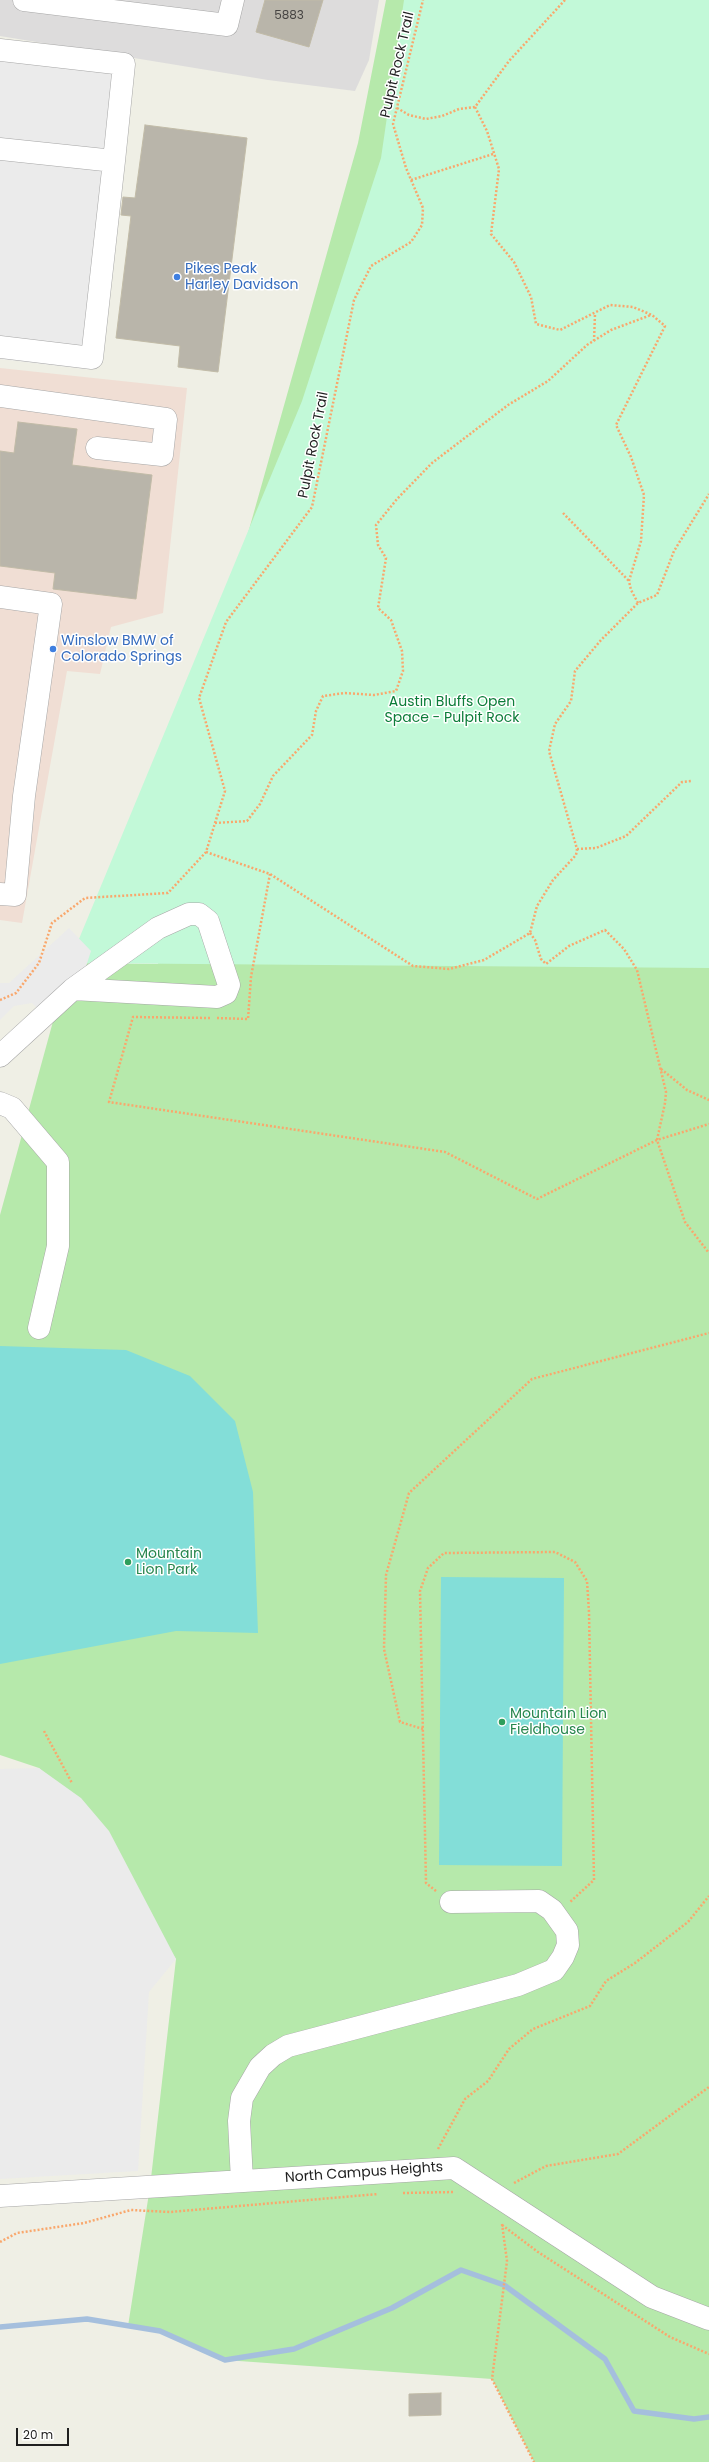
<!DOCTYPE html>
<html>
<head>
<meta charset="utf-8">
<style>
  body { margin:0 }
  #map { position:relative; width:709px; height:2462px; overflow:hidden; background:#efefe5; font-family:Poppins,sans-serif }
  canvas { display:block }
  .scale { position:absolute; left:16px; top:2428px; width:53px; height:18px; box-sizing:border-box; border:2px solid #1f1f1f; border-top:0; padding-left:5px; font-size:12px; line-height:14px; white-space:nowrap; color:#1f1f1f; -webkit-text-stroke:3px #fff; paint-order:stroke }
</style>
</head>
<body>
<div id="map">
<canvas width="709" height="2462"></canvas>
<div class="scale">20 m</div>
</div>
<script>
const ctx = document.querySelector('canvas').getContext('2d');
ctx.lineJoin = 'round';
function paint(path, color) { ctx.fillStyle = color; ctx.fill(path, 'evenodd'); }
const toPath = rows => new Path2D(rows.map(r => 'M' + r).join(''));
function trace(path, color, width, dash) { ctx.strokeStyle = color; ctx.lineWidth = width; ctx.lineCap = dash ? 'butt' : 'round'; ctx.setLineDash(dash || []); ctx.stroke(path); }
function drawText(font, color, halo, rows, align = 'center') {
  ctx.font = font + ' Poppins,sans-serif'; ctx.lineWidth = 3; ctx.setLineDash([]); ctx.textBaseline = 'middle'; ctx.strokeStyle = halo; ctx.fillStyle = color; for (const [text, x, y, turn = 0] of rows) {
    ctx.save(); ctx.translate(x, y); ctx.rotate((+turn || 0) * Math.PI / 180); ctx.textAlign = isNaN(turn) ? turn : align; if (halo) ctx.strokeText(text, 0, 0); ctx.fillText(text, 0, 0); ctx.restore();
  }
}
const residential = toPath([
  [0,0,379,0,369,60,355,91,268,80,0,36]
]);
const commercial = toPath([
  [0,368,187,388,163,613,111,627,100,674,67,671,22,923,0,920]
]);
const grass = toPath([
  [386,0,709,0,709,2462,534,2462,492,2379,225,2360,160,2331,128,2326,150,2187,176,1959,39,1768,0,1755,0,1215,69,963,158,964,177,785,358,143]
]);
const park = toPath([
  [404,0,709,0,709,968,69,963,302,401,381,158]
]);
const pitch = toPath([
  [0,1346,126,1350,190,1376,235,1421,253,1492,258,1633,176,1631,0,1664],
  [441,1577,564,1578,562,1866,439,1865]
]);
const parking = toPath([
  [0,49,115,66,85,369,0,359],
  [69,928,91,951,80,985,40,1011,32,1003,14,1006,0,1020,0,983,9,983],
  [39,1768,81,1798,109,1831,176,1959,149,1992,138,2171,0,2179,0,1769]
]);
const stream = toPath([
  [0,2327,87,2319,160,2331,225,2360,294,2349,392,2308,461,2270,504,2285,605,2359,634,2411,694,2419,709,2417]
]);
const building = toPath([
  [265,0,323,0,309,47,256,32,265,0],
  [145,125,247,138,218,372,178,367,180,346,116,338,131,216,121,215,123,197,135,198,145,125],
  [18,422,77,429,72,465,152,475,136,599,53,589,55,573,0,566,0,451,14,453,18,422],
  [441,2393,441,2415,409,2416,409,2394,441,2393]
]);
const path = toPath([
  [565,0,509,61,475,107,487,131,499,169,491,234,514,262,531,297,536,324,560,330,610,305,633,307,652,315,665,326,616,425,631,457,644,495,641,541,629,581,631,590,638,603],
  [397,108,409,115,426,119,442,116,459,109,475,107],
  [411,180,493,154],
  [594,341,595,314],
  [563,513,629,581],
  [215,823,247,821,260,804,273,776,312,735,316,711,323,696,345,693,374,695,396,691,403,671,402,651,391,620,378,608,386,558,378,545,376,525,397,499,432,463,508,405,548,381,587,345,611,330,651,315],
  [577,849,596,848,626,836,682,782,691,781],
  [206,852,270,874,413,966,449,969,484,960,530,933,537,906,553,880,576,855,577,849,549,751,555,724,571,701,575,671,601,640,638,603,657,595,674,551,709,494],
  [530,933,535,940,541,959,546,964,569,946,605,930,624,949,637,970,666,1092,665,1103,657,1140,685,1222,709,1253],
  [0,1000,16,993,39,963,52,923,85,898,168,893,206,852,225,791,199,698,226,622,312,507,354,300,371,266,411,242,422,225,423,208,406,168,393,124,423,0],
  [210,1018,133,1017,109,1102,445,1152,537,1199,657,1140,709,1124],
  [217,1018,248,1019,251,977,270,874],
  [661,1069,687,1090,709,1100],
  [423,1729,400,1722,384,1649,386,1575,409,1493,532,1379,709,1333],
  [44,1731,72,1783],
  [436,1891,426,1883,420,1591,428,1568,444,1553,555,1552,575,1562,587,1581,589,1612,594,1880,570,1902],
  [438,2149,465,2099,488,2081,509,2049,533,2029,590,2006,606,1981,635,1963,688,1922,709,1896],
  [514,2183,546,2166,618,2154,709,2087],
  [403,2193,454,2192],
  [502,2224,507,2261,492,2379,534,2462],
  [502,2225,538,2252,670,2337,709,2354],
  [0,2242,17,2233,84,2223,131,2210,170,2212,378,2194]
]);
const minor = toPath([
  [24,0,227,25,233,0],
  [0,50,124,64,114,161],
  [0,149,114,161,92,358,0,347],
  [0,396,166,419,162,455,97,448],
  [0,597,51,604,24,796,15,895,0,894],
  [0,1056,73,989,158,928,189,914,199,914,208,921,229,985,226,993,217,997,73,989],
  [0,1103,12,1108,58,1162,58,1246,39,1328],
  [242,2181,239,2121,242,2098,260,2067,273,2055,288,2046,518,1985,554,1970,563,1957,568,1945,567,1931,552,1910,539,1901,451,1902],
  [0,2196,454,2168,652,2297,709,2319]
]);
const markers = [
  [177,277,4,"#3f7fe0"],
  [53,649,4,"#3f7fe0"],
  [128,1562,4,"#2e9e5b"],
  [502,1722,4,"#2e9e5b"]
];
const numberNames = [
  ["5883",289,16]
];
const streetNames = [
  ["Pulpit Rock Trail",398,65,-77],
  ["Pulpit Rock Trail",314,445,-79],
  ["North Campus Heights",364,2173,-4]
];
const shopNames = [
  ["Pikes Peak",185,269],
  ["Harley Davidson",185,285],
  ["Winslow BMW of",61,641],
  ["Colorado Springs",61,657]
];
const parkNames = [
  ["Austin Bluffs Open",452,702],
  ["Space - Pulpit Rock",452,718]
];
const leisureNames = [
  ["Mountain",136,1554],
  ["Lion Park",136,1570],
  ["Mountain Lion",510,1714],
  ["Fieldhouse",510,1730]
];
paint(residential, '#dddcdc');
paint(commercial, '#f0ded4');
paint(grass, '#b6e9ab');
paint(park, '#c2f9d8');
paint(pitch, '#83ded8');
paint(parking, '#ebebeb');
trace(stream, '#a5bfdd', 5.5);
paint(building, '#b9b5aa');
trace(building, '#c1bba7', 1);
trace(minor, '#a6a6a6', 23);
trace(path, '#f9a76c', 2.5, [2, 2]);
trace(minor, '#fff', 22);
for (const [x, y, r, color] of markers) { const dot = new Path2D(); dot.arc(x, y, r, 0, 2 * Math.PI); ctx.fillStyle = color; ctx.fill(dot); trace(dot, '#fff', 1.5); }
drawText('12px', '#464442', null, numberNames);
drawText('14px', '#1f1f1f', '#fff', streetNames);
drawText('14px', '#366cbe', '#fff', shopNames, 'left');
drawText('14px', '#0c7d39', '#fff', parkNames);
drawText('14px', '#27864d', '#fff', leisureNames, 'left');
</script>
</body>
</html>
